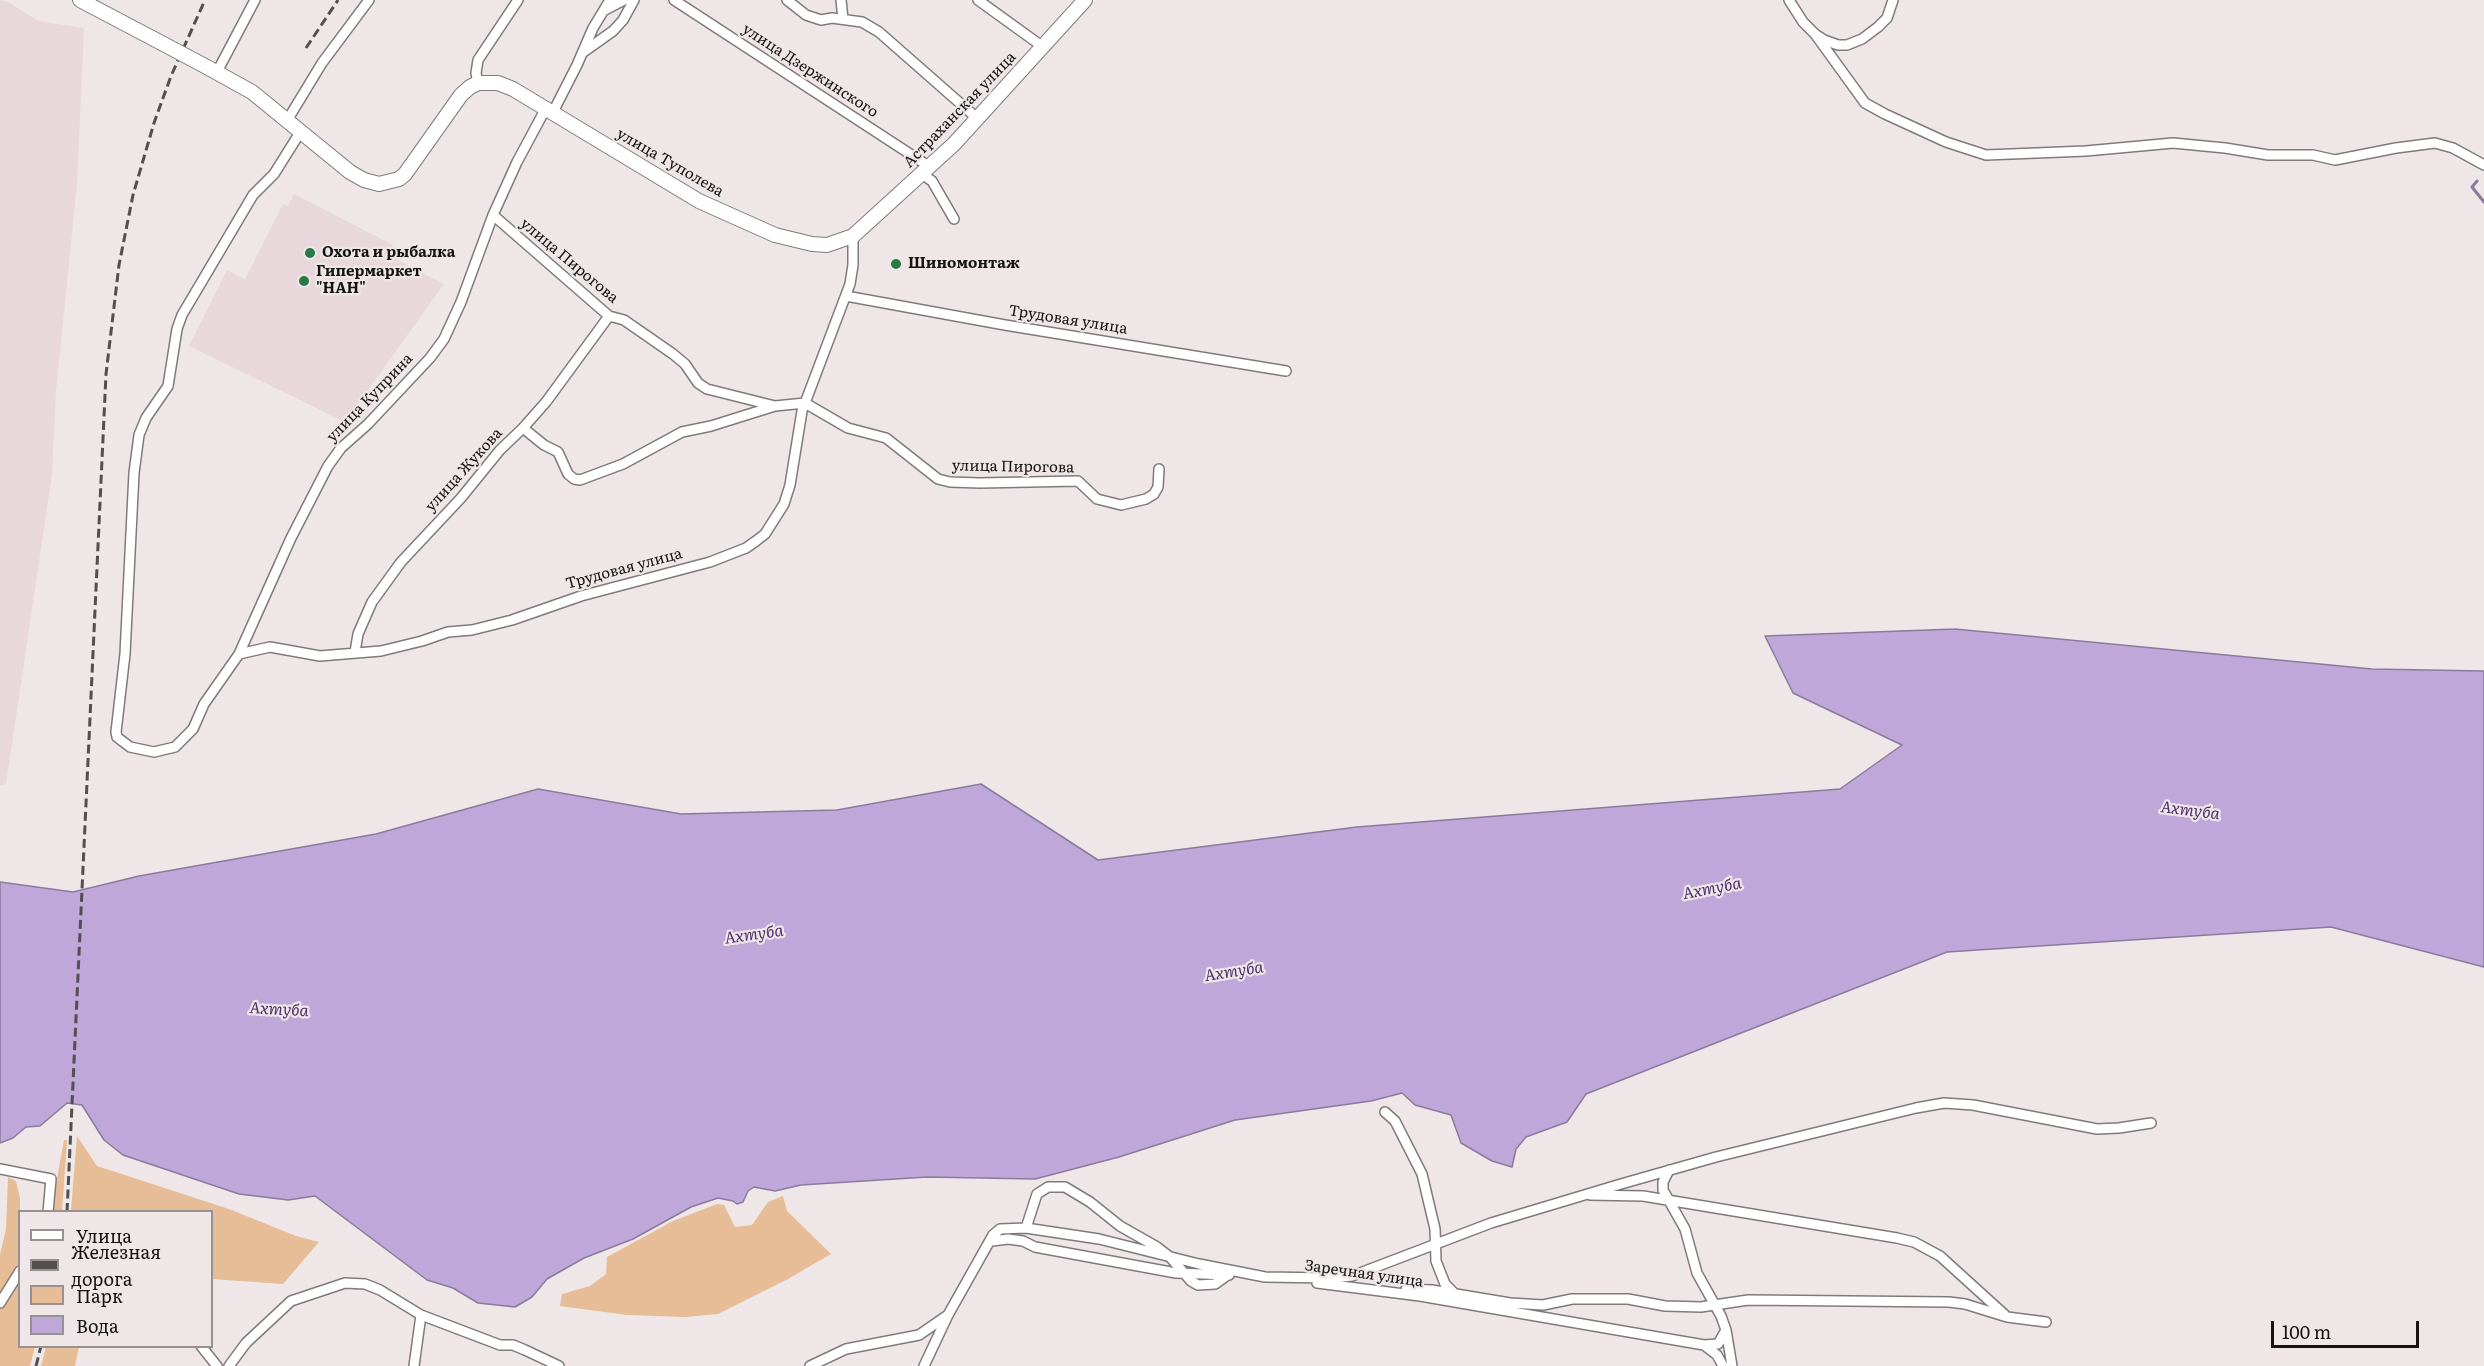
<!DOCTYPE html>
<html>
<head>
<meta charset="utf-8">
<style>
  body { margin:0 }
  #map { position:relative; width:2484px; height:1366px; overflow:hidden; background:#eee6e7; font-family:Literata,serif }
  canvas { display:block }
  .legend { position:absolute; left:18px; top:1210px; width:195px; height:138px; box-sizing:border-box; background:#eee6e7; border:2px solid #979192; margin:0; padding:8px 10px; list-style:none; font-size:18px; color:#141212 }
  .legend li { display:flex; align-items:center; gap:12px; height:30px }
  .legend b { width:30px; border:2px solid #979192 }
  .scale { position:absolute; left:2271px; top:1321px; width:148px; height:27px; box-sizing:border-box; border:3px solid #141212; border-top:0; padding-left:8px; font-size:18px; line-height:21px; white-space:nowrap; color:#141212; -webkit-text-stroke:4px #eee6e7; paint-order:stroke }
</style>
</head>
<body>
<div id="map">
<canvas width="2484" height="1366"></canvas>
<ul class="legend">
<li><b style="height:8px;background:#fff"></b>Улица</li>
<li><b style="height:8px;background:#524f4f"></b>Железная дорога</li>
<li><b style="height:16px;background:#e6bd96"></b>Парк</li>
<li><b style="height:16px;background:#bfa7d9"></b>Вода</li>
</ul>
<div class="scale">100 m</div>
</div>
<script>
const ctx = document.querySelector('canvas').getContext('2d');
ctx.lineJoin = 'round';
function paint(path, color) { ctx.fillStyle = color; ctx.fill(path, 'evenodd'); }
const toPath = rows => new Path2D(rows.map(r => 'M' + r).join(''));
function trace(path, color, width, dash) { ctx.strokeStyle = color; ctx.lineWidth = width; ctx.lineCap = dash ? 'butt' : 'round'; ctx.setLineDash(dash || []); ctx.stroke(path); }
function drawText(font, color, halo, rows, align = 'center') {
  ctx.font = font + ' Literata,serif'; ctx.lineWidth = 4.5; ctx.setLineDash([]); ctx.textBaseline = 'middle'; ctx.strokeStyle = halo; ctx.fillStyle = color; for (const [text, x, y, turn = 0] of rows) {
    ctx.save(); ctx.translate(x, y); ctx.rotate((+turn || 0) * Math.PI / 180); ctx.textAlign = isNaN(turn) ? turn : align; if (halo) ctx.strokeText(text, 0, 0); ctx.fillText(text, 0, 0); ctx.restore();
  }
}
const built = toPath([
  [0,0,10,3,38,21,84,28,77,184,56,392,52,475,6,784,0,785],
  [294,194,393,245,388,255,444,284,345,422,189,346,227,270,245,279,283,204,288,206]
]);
const green = toPath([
  [77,1136,97,1166,229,1209,296,1236,319,1242,283,1284,212,1279,212,1212,71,1211],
  [64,1140,67,1140,62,1211,51,1212],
  [8,1177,16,1181,20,1198,20,1346,35,1347,30,1366,0,1366,0,1255,6,1229],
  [783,1196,787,1211,831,1254,788,1279,718,1314,685,1317,627,1315,560,1306,562,1294,590,1286,606,1274,607,1257,673,1221,717,1204,724,1205,735,1227,752,1225,768,1202],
  [46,1347,79,1347,75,1366,41,1366]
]);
const water = toPath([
  [1955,629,2372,669,2484,671,2484,967,2331,927,1947,952,1586,1094,1567,1122,1526,1137,1516,1149,1512,1167,1492,1161,1461,1143,1451,1115,1415,1105,1402,1093,1371,1101,1235,1120,1119,1157,1035,1179,927,1177,801,1185,775,1191,754,1187,748,1191,743,1202,737,1204,733,1201,718,1198,691,1207,633,1239,584,1258,547,1279,532,1297,515,1307,478,1303,453,1288,427,1280,315,1196,288,1200,239,1194,123,1155,104,1140,82,1105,67,1103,40,1126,26,1127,13,1138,0,1143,0,882,73,892,139,876,376,834,538,789,681,814,837,810,981,784,1098,860,1357,827,1840,789,1902,745,1793,693,1765,636,1955,629]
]);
const stream = toPath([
  [2477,181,2472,187,2484,202]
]);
const minor = toPath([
  [674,0,930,167],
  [787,0,806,15,821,20,832,18,862,22,879,32,978,119],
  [841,0,843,19],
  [978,0,1043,47],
  [1789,0,1803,22,1815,34,1824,40,1838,45,1847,45,1862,39,1878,27,1887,18,1893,0],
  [605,10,624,0],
  [1815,34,1865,103,1885,114,1946,142,1986,155,2086,151,2173,143,2225,148,2268,155,2313,155,2335,160,2396,148,2435,143,2453,148,2484,165],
  [582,53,613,31,623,20,634,0],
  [217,72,255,0],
  [478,83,476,73,478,60,518,0],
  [553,112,577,65,593,28,610,0],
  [288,119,322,63,369,0],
  [301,131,274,174,253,195,182,315,177,329,168,386,146,418,139,435,134,473,125,654,116,732,117,737,130,747,154,752,175,747,193,729,204,704,239,654,291,538,328,466,341,448,368,424,430,358,444,339,461,302,493,215,517,162,546,108],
  [922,174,932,181,954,219],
  [493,215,609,316,624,320,673,354,685,364,698,383,707,389,775,406,805,403,848,428,886,438,938,479,950,482,980,483,1078,481,1097,499,1121,505,1146,499,1154,494,1158,487,1159,469],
  [846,296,1005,325,1286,371],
  [523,428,544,445,558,452,568,474,574,479,580,480,623,464,682,432,711,426,775,406],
  [355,652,358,634,372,602,401,562,461,498,500,450,523,428,546,402,609,316],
  [239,654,270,647,320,656,381,651,422,641,448,632,472,630,512,620,581,596,710,562,746,548,756,541,765,534,784,504,790,485,802,411,850,284,853,265,853,236],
  [1385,1112,1395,1121,1422,1174,1435,1229,1436,1261,1445,1284,1454,1293],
  [0,1169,51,1179,48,1212],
  [1669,1170,1663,1182,1663,1190,1685,1229,1697,1273,1721,1316,1726,1330,1732,1366],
  [1590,1195,1643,1196,1897,1238,1914,1242,1940,1256,2005,1315],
  [1026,1228,1037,1194,1048,1187,1065,1187,1090,1202,1120,1226,1157,1247,1170,1257,1191,1281,1198,1285,1215,1284,1229,1274],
  [992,1241,1008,1239,1023,1241,1035,1247,1176,1273,1229,1275],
  [1317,1283,1420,1296,1704,1345,1717,1355,1723,1366],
  [1406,1289,1432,1290,1510,1303,1543,1305,1572,1299,1628,1299,1665,1306,1701,1307,1748,1300,1949,1302,1965,1304,2007,1317,2046,1322],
  [0,1303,20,1271],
  [421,1315,500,1345,513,1345,525,1350,559,1366],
  [1704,1345,1718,1344,1726,1330],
  [201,1346,217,1366],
  [229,1366,246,1343,291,1301,345,1283,365,1284,380,1290,421,1315,414,1366],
  [810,1366,846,1349,919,1335,948,1315],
  [924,1366,948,1315,993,1235,1000,1229,1026,1228,1099,1239,1199,1264,1265,1277,1331,1278,1352,1276,1491,1223,1621,1184,1716,1157,1916,1108,1944,1103,1973,1105,2097,1129,2119,1128,2151,1123]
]);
const secondary = toPath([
  [80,0,154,39],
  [205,66,252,92,350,172,364,180,379,184,399,179,405,174,461,95,470,87,478,83,498,83,513,89,699,201,775,235,812,244,827,245,853,236,954,144,1085,0]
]);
const rail = toPath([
  [306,48,338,0],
  [67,1212,106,374,119,265,133,195,154,123,171,76,205,0],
  [36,1366,41,1346]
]);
const secondaryBridge = toPath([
  [154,39,205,66]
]);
const markers = [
  [310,253,6,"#297848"],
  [896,264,6,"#297848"],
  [304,281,6,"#297848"]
];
const streetNames = [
  ["улица Дзержинского",810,71,33],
  ["Астраханская улица",960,110,-46],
  ["улица Туполева",670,163,30],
  ["улица Пирогова",569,261,40],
  ["Трудовая улица",1068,320,9],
  ["улица Куприна",370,398,-46],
  ["улица Пирогова",1013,467,1],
  ["улица Жукова",464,470,-48],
  ["Трудовая улица",624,569,-15],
  ["Заречная улица",1364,1274,8]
];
const poiNames = [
  ["Охота и рыбалка",322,253],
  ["Шиномонтаж",908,264],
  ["Гипермаркет",316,272],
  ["\"НАН\"",316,289]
];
const waterNames = [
  ["Ахтуба",2190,811,7],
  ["Ахтуба",1712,889,-11],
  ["Ахтуба",754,935,-8],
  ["Ахтуба",1234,972,-9],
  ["Ахтуба",279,1010,3]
];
paint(built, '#e9d8db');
paint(green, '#e6bd96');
paint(water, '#bfa7d9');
trace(water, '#8c7a9d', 1.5);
trace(stream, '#8c7a9d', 3);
trace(minor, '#817a7b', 12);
trace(secondary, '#817a7b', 16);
trace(minor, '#fff', 9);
trace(secondary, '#fff', 14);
trace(rail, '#524f4f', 3, [9, 4.5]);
trace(secondaryBridge, '#817a7b', 16, []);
trace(secondaryBridge, '#fff', 14);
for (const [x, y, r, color] of markers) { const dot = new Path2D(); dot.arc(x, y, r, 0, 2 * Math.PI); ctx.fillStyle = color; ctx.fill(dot); trace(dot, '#eee6e7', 2); }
drawText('15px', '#141212', '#eee6e7', streetNames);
drawText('bold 15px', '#141212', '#eee6e7', poiNames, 'left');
drawText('italic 16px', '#50316e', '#eee6e7', waterNames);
</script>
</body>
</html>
